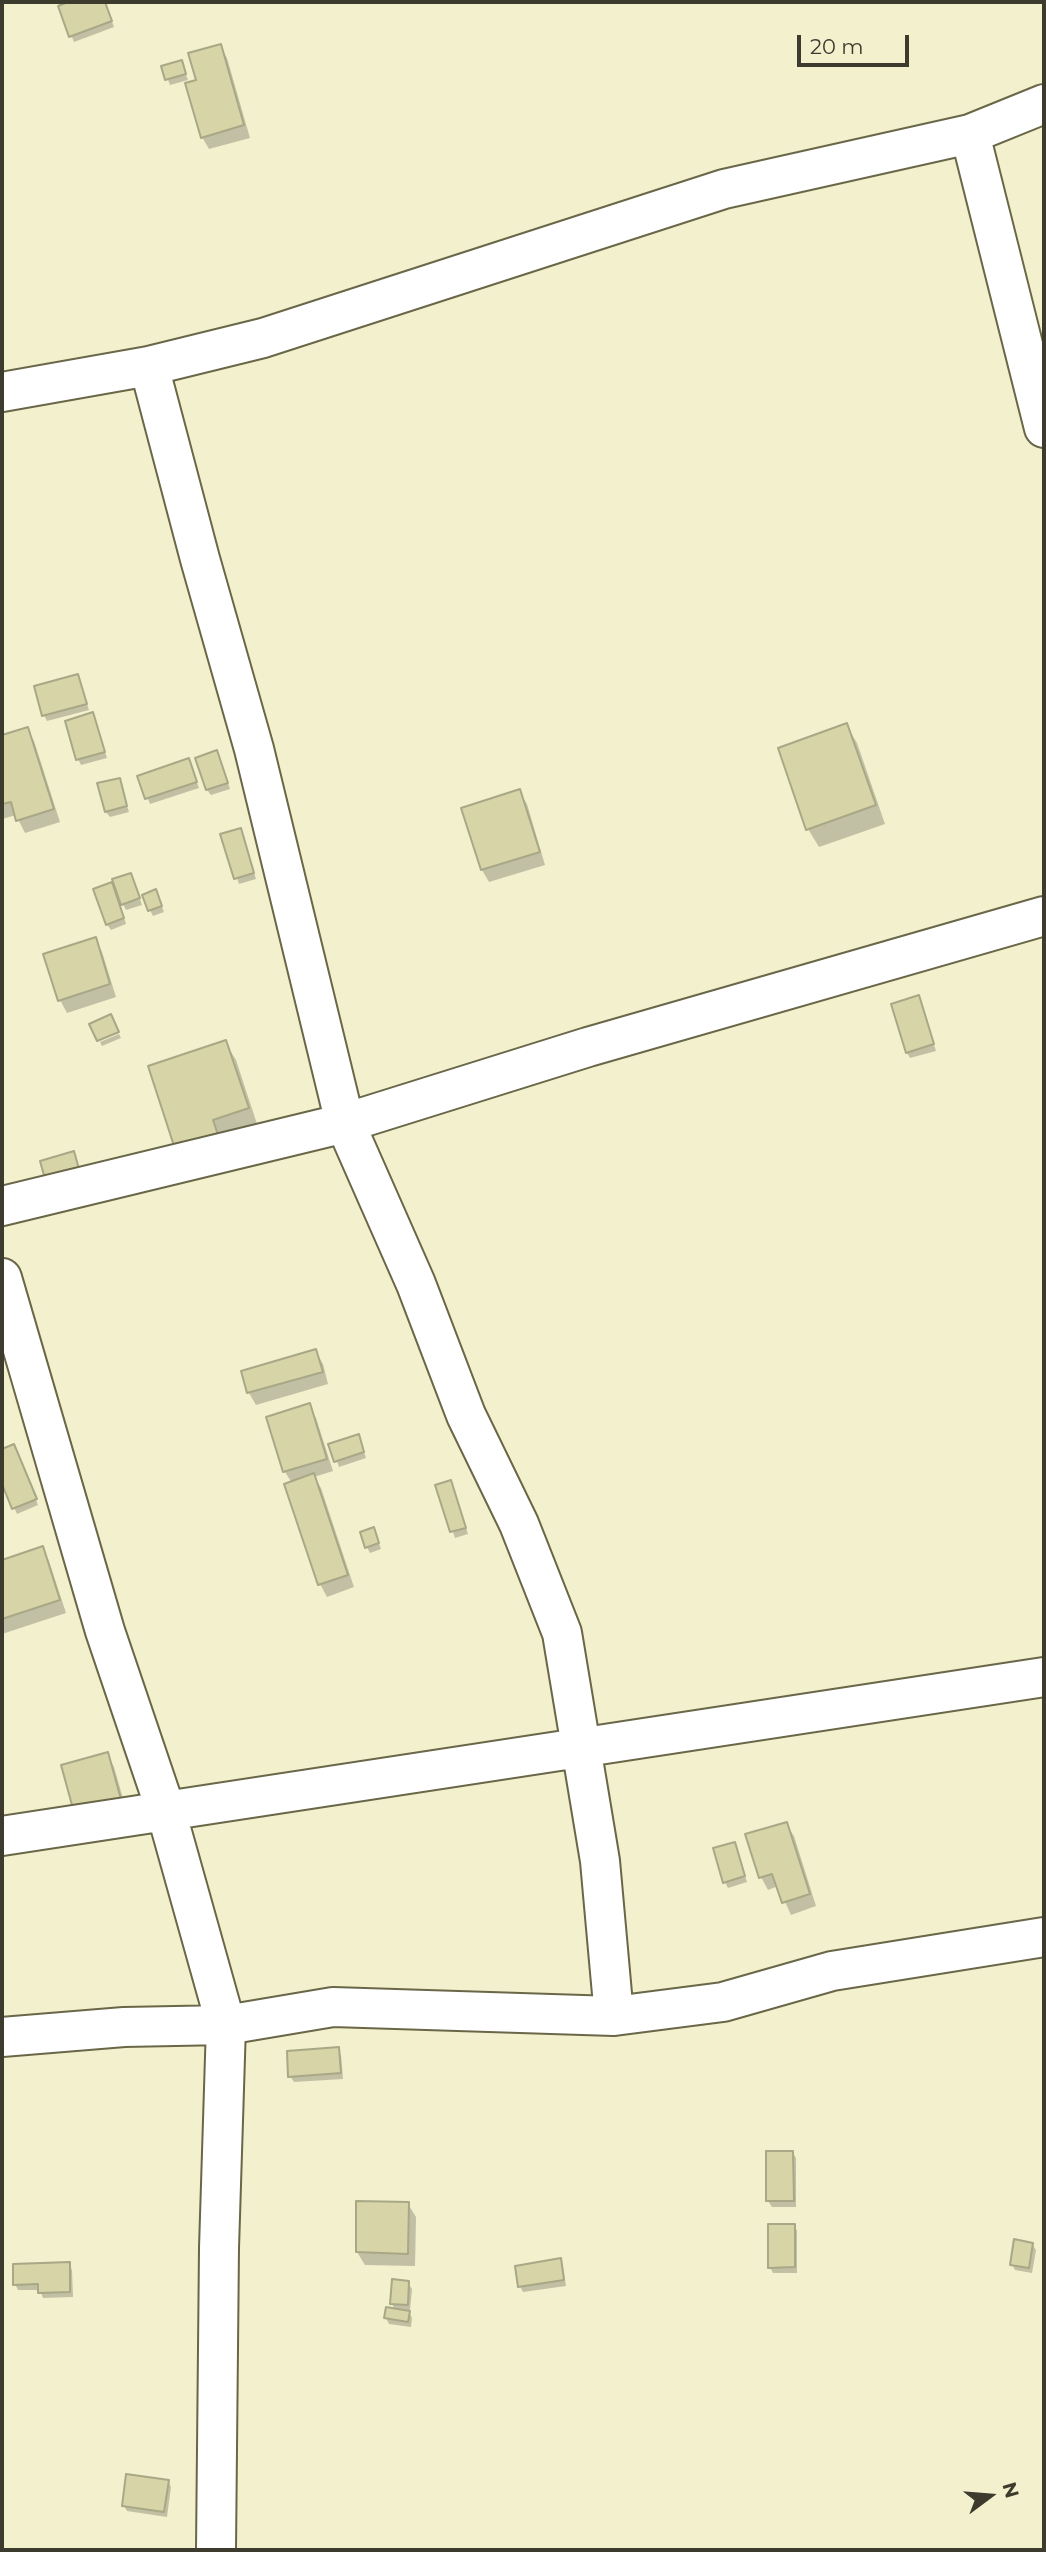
<!DOCTYPE html>
<html>
<head>
<meta charset="utf-8">
<style>
  body { margin:0 }
  #map { position:relative; width:1046px; height:2552px; overflow:hidden; background:#f2f0cd; font-family:Montserrat,sans-serif }
  canvas { display:block }
  .frame { position:absolute; inset:0; border:4px solid #3c3b2d; pointer-events:none }
  .north { position:absolute; left:955px; top:2461px; width:70px; height:70px; -webkit-text-stroke:5px #f2f0cd; paint-order:stroke; rotate:74deg; font-size:19px; font-weight:700; line-height:28px; text-align:center; color:#3c3b2d }
  .north::after { content:''; display:block; margin:auto; width:24px; height:32px; background:#3c3b2d; clip-path:polygon(50% 0,100% 100%,50% 72%,0 100%) }
  .scale { position:absolute; left:797px; top:35px; width:112px; height:32px; box-sizing:border-box; border:4px solid #3c3b2d; border-top:0; padding-left:9px; font-size:21px; line-height:24px; white-space:nowrap; color:#3c3b2d; -webkit-text-stroke:5px #f2f0cd; paint-order:stroke }
</style>
</head>
<body>
<div id="map">
<canvas width="1046" height="2552"></canvas>
<div class="frame"></div>
<div class="north">N</div>
<div class="scale">20 m</div>
</div>
<script>
const ctx = document.querySelector('canvas').getContext('2d');
ctx.lineJoin = 'round';
function paint(path, color) { ctx.fillStyle = color; ctx.fill(path, 'evenodd'); }
const toPath = rows => new Path2D(rows.map(r => 'M' + r).join(''));
function trace(path, color, width, dash) { ctx.strokeStyle = color; ctx.lineWidth = width; ctx.lineCap = dash ? 'butt' : 'round'; ctx.setLineDash(dash || []); ctx.stroke(path); }
const shadow = toPath([
  [73,2,105,2,114,27,74,42,60,7],
  [220,46,227,58,250,138,209,149,202,137,198,82],
  [181,62,188,80,170,85,163,67],
  [78,676,89,710,47,721,44,715],
  [93,715,107,758,81,765,78,759],
  [846,725,857,743,885,824,819,847,808,829],
  [27,729,34,741,60,822,25,833,16,815,2,819,2,737],
  [220,758,230,789,211,795,207,790],
  [191,766,199,788,150,804,140,777],
  [119,780,129,812,110,817,106,812],
  [519,792,527,804,545,865,489,882,482,870],
  [222,835,243,836,256,879,239,884],
  [134,881,142,905,126,910,119,897],
  [111,884,118,897,126,924,111,930,107,924],
  [156,891,164,912,153,916,150,910],
  [95,939,102,952,116,997,67,1013,60,1000],
  [919,997,936,1051,910,1058,907,1053],
  [119,1034,121,1038,102,1046,100,1042],
  [225,1042,236,1060,258,1127,189,1170],
  [315,1351,323,1364,328,1384,256,1405,249,1393,243,1372],
  [309,1405,316,1418,333,1471,314,1477,321,1488,354,1587,327,1597,320,1584,286,1485,292,1483,285,1472,268,1418],
  [361,1442,366,1458,339,1467,331,1445],
  [14,1446,38,1505,17,1514,2,1479,2,1451],
  [438,1486,453,1488,468,1534,455,1538],
  [376,1535,381,1549,370,1553,367,1547],
  [42,1548,49,1561,66,1613,2,1634,2,1562],
  [107,1754,114,1767,128,1816,63,1766],
  [786,1824,794,1836,816,1906,791,1915,778,1886,768,1890,761,1877],
  [737,1850,747,1882,728,1888,725,1882],
  [338,2049,341,2055,343,2079,294,2082,290,2076],
  [792,2152,796,2158,796,2207,772,2207,768,2201],
  [408,2204,416,2217,415,2266,365,2265,357,2252],
  [794,2225,797,2231,797,2273,773,2273,770,2267],
  [1032,2244,1036,2250,1032,2273,1015,2270,1012,2264],
  [560,2260,563,2266,566,2286,523,2292,520,2286],
  [69,2264,72,2270,73,2297,43,2298,40,2290,18,2290,15,2284],
  [408,2283,412,2289,410,2310,408,2310,412,2318,411,2327,389,2324,386,2318,395,2310,392,2303],
  [168,2481,171,2487,167,2517,127,2511,124,2506]
]);
const building = toPath([
  [68,2,105,2,112,21,69,37,58,6,68,2],
  [221,44,244,125,201,138,185,83,196,80,188,53,221,44],
  [182,60,186,74,165,80,161,66,182,60],
  [78,674,87,704,42,716,34,686,78,674],
  [93,712,105,752,76,760,65,721,93,712],
  [847,723,876,805,806,830,778,748,847,723],
  [28,727,54,809,16,821,11,802,2,804,2,735,28,727],
  [217,750,228,783,206,790,195,758,217,750],
  [189,758,197,782,145,799,137,776,189,758],
  [120,778,127,806,105,812,97,783,120,778],
  [520,789,540,852,481,870,461,808,520,789],
  [241,828,254,873,234,879,220,834,241,828],
  [131,873,140,898,121,905,112,879,131,873],
  [112,882,124,918,106,925,93,889,112,882],
  [156,889,162,906,148,911,142,895,156,889],
  [96,937,110,984,58,1001,43,954,96,937],
  [919,995,934,1044,906,1053,891,1004,919,995],
  [111,1014,119,1032,97,1041,89,1024,111,1014],
  [226,1040,249,1108,213,1120,219,1138,176,1152,148,1066,226,1040],
  [74,1151,79,1169,45,1179,40,1161,74,1151],
  [316,1349,323,1372,247,1393,241,1371,316,1349],
  [310,1403,327,1459,283,1472,266,1417,310,1403],
  [359,1434,364,1452,334,1462,328,1444,359,1434],
  [14,1444,37,1499,12,1509,2,1484,2,1449,14,1444],
  [314,1473,348,1575,318,1585,284,1484,314,1473],
  [451,1480,466,1528,450,1532,435,1485,451,1480],
  [374,1527,379,1543,365,1548,360,1532,374,1527],
  [43,1546,60,1600,2,1619,2,1560,43,1546],
  [108,1752,122,1803,75,1816,61,1765,108,1752],
  [787,1822,810,1894,782,1903,772,1874,759,1878,745,1834,787,1822],
  [735,1842,745,1876,723,1883,713,1848,735,1842],
  [339,2047,341,2073,288,2077,287,2051,339,2047],
  [766,2151,793,2151,794,2201,766,2201,766,2151],
  [356,2201,409,2202,408,2254,356,2252,356,2201],
  [768,2224,795,2224,795,2267,768,2268,768,2224],
  [1014,2239,1033,2243,1029,2268,1010,2265,1014,2239],
  [561,2258,564,2280,518,2287,515,2266,561,2258],
  [70,2262,70,2292,38,2293,38,2284,13,2285,13,2264,70,2262],
  [392,2279,409,2281,408,2305,390,2304,392,2279],
  [386,2307,410,2311,408,2322,384,2318,386,2307],
  [126,2474,169,2480,164,2512,122,2506,126,2474]
]);
const minor = toPath([
  [970,134,1044,428],
  [2,392,149,366],
  [2,1206,345,1123,588,1047,1044,916],
  [2,1278,105,1631,166,1811,226,2025,219,2248,216,2550],
  [2,1836,1044,1677],
  [614,2016,723,2002,832,1971,1044,1937],
  [2,2037,124,2027,226,2025,333,2007,614,2016,600,1861,562,1633,519,1524,466,1415,416,1284,345,1123,254,749,200,559,149,366,263,338,724,189,970,134,1044,104]
]);
paint(shadow, '#0003');
paint(building, '#d7d5a7');
trace(building, '#a8a786', 2);
trace(minor, '#696748', 42);
trace(minor, '#fff', 38);
</script>
</body>
</html>
